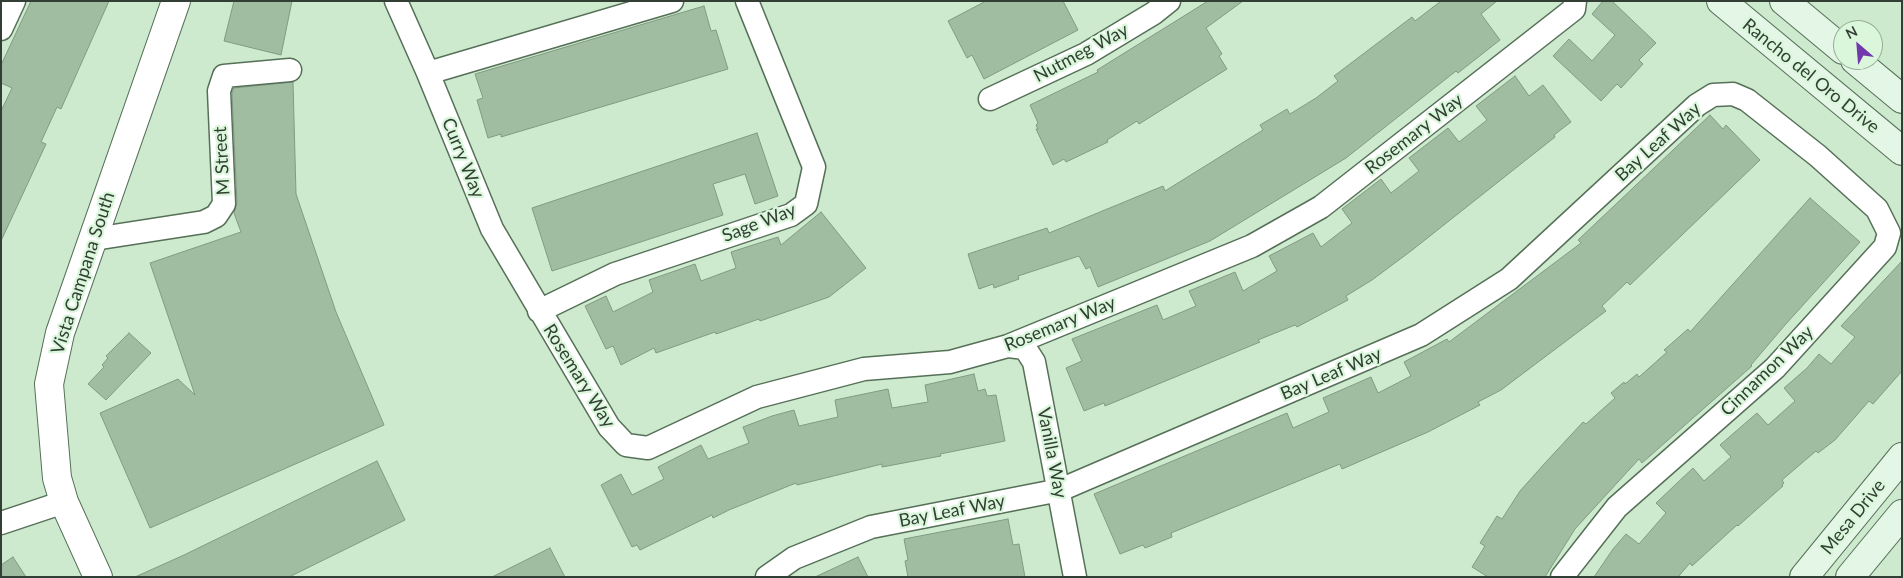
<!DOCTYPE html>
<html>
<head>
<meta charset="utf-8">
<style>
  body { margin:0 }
  #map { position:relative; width:1903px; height:578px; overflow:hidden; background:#cdeace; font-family:Lato,sans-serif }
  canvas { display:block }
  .frame { position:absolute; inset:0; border:2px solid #333f34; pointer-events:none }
  .north { position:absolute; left:1833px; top:20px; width:50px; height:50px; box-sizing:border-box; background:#daf7db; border:1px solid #97ad98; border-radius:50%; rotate:333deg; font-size:14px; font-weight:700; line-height:20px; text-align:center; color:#333f34 }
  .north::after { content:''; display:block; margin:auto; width:18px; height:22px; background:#7338ae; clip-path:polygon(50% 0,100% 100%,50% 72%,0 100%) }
</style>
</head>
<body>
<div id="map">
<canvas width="1903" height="578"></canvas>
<div class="frame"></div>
<div class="north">N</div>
</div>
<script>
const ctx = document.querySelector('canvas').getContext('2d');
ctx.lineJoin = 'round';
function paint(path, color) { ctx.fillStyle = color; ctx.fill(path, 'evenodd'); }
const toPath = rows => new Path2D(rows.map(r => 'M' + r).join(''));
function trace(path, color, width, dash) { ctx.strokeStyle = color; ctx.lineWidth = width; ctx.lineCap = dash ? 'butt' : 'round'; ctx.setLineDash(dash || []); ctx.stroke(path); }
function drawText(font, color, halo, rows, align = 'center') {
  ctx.font = font + ' Lato,sans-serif'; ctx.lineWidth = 4.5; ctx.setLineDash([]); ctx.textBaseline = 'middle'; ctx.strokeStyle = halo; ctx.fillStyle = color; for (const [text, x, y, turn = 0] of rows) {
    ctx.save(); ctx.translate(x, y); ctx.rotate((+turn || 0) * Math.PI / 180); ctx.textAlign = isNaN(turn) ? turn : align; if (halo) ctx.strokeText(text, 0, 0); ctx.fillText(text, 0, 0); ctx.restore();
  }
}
const building = toPath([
  [31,1,109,1,61,109,57,107,41,142,46,144,1,241,1,111,12,88,1,83,1,65,31,1],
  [234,1,292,1,281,55,224,41,234,1],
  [986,1,1063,1,1078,30,984,79,972,55,967,58,948,21,986,1],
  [1208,1,1243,1,1206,28,1222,54,1219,56,1227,69,1139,124,1137,121,1107,140,1108,142,1066,162,1064,159,1053,165,1036,129,1038,129,1036,125,1038,123,1030,105,1098,72,1097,70,1208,1],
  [1441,1,1497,1,1481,14,1500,40,1458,73,1456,71,1346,158,1210,241,1098,287,1090,267,1086,269,1079,256,1018,276,1019,279,994,288,993,284,979,289,968,254,1047,228,1049,233,1163,186,1165,191,1263,130,1260,125,1287,109,1290,114,1316,98,1338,81,1334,76,1412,17,1415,21,1441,1],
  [1603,1,1612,1,1656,43,1639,60,1643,64,1621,88,1617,84,1601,101,1553,56,1569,39,1592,61,1615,35,1592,14,1603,1],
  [704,6,711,31,716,30,728,69,501,137,501,134,488,138,477,100,483,98,475,74,704,6],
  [1515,76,1529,96,1543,85,1571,122,1554,135,1555,137,1411,251,1372,280,1346,296,1348,300,1297,327,1295,325,1258,340,1260,342,1105,406,1104,403,1084,411,1066,368,1082,361,1072,339,1157,305,1163,320,1196,306,1189,291,1235,272,1243,291,1277,271,1269,256,1313,233,1321,247,1352,223,1342,209,1381,179,1391,193,1419,171,1409,158,1448,128,1459,142,1487,120,1476,106,1515,76],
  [293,82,296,194,336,312,384,425,150,528,100,413,178,379,195,395,150,263,241,232,234,213,237,203,232,93,234,88,293,82],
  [1710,115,1723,129,1726,125,1760,160,1630,285,1627,282,1602,306,1606,311,1501,390,1478,402,1480,405,1428,432,1342,469,1340,464,1171,533,1172,537,1145,548,1143,545,1120,554,1094,494,1287,413,1293,428,1329,412,1323,398,1371,377,1378,393,1411,376,1404,362,1447,339,1449,342,1581,243,1578,240,1710,115],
  [757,133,778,196,755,204,745,174,713,184,723,215,552,271,532,208,757,133],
  [1810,198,1860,242,1785,325,1751,365,1752,366,1642,463,1639,459,1575,529,1545,577,1488,577,1472,567,1485,546,1480,543,1497,516,1502,519,1520,491,1545,463,1583,422,1586,424,1615,398,1611,393,1624,382,1625,384,1637,374,1639,377,1667,352,1664,350,1688,329,1690,332,1810,198],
  [821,212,866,268,829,297,760,321,759,319,716,334,715,332,656,353,654,348,621,365,613,346,606,349,585,306,606,296,613,312,653,292,649,280,695,264,701,281,736,268,731,252,778,237,781,245,821,212],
  [1902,261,1902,371,1873,404,1869,401,1835,440,1818,453,1816,451,1782,480,1784,483,1782,485,1783,486,1738,526,1737,525,1692,566,1690,563,1678,577,1594,577,1613,549,1626,534,1639,544,1666,513,1656,503,1693,468,1704,481,1731,457,1720,445,1757,413,1768,425,1795,401,1784,388,1807,368,1819,354,1831,364,1855,337,1841,326,1902,261],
  [129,333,151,353,106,400,88,384,104,367,102,365,108,358,106,356,129,333],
  [974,374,978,391,985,389,987,396,996,395,1005,441,940,454,941,456,882,467,882,464,797,485,796,483,729,510,713,518,712,515,640,550,637,545,632,547,601,485,621,474,632,495,664,479,658,467,701,445,708,459,749,443,743,427,772,416,794,410,799,426,838,417,835,400,888,389,892,408,928,402,925,385,974,374],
  [377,461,405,520,289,577,135,577,184,555,377,461],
  [1008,519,1013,545,1019,544,1025,577,908,577,905,561,908,560,904,539,1008,519],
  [550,548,565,577,492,577,550,548],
  [13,557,26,577,1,577,1,565,13,557],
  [858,557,868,577,815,577,858,557]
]);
const minor = toPath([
  [396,1,428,73,492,229,609,427,626,445,648,448,757,397,864,369,950,362,1008,346,1252,246,1321,207,1574,9,1575,1],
  [1,29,14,1],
  [428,73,672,1],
  [990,99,1086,54,1154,13,1169,1],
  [94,239,204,222,216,216,224,204,219,91,224,76,290,70],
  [539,311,615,274,791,215,806,204,814,167,747,1],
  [1008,346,1025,348,1034,362,1075,577],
  [1,523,64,502],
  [767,577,794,558,871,527,1060,490,1421,335,1509,279,1697,105,1713,95,1733,94,1747,100,1818,156,1877,209,1889,233,1885,247,1775,368,1617,507,1562,577]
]);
const tertiary = toPath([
  [98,577,64,502,57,478,49,384,60,333,176,1]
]);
const secondary = toPath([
  [1721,1,1902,151],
  [1784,1,1843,50],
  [1855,60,1902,99],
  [1804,577,1902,457],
  [1850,577,1902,514]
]);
const streetNames = [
  ["Nutmeg Way",1081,53,-28],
  ["Rancho del Oro Drive",1811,76,39],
  ["Rosemary Way",1414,134,-38],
  ["Bay Leaf Way",1658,142,-42],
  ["Curry Way",463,158,68],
  ["M Street",222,161,-93],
  ["Sage Way",759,223,-21],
  ["Vista Campana South",83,273,-72],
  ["Rosemary Way",1060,324,-22],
  ["Cinnamon Way",1767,371,-44],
  ["Bay Leaf Way",1331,374,-23],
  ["Rosemary Way",579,376,58],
  ["Vanilla Way",1052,453,79],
  ["Bay Leaf Way",952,511,-11],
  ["Mesa Drive",1853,517,-51]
];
paint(building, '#a0bca1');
trace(building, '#809b81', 1);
trace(minor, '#567058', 25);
trace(tertiary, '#567058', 30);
trace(secondary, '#567058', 30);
trace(minor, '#fff', 22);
trace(tertiary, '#fff', 28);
trace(secondary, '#e4f6e5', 28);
drawText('18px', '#333f34', '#daf7db', streetNames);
</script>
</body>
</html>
